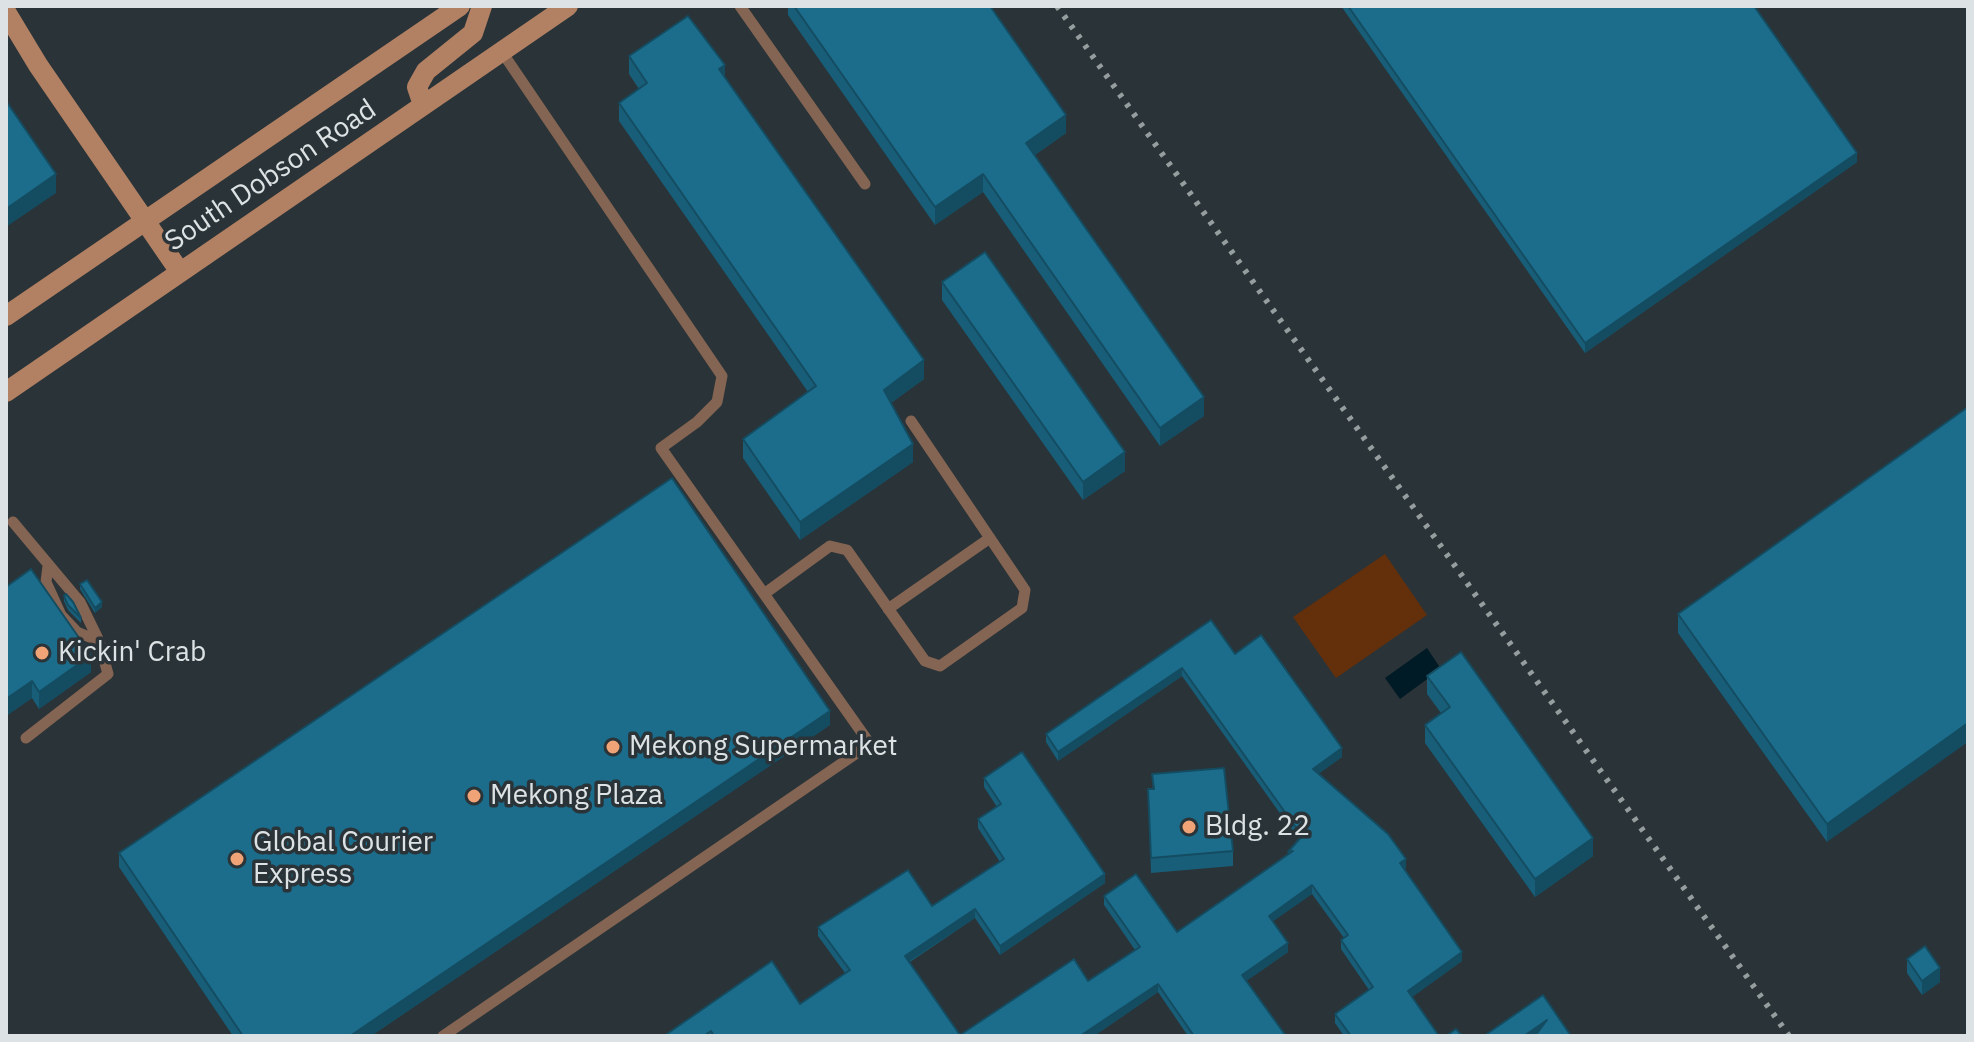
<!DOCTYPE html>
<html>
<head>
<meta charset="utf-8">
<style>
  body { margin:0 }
  #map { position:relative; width:1974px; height:1042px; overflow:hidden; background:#2a3337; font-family:"IBM Plex Sans",sans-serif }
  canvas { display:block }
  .frame { position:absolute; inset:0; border:8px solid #dde3e5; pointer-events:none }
</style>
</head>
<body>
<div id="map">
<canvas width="1974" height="1042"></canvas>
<div class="frame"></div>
</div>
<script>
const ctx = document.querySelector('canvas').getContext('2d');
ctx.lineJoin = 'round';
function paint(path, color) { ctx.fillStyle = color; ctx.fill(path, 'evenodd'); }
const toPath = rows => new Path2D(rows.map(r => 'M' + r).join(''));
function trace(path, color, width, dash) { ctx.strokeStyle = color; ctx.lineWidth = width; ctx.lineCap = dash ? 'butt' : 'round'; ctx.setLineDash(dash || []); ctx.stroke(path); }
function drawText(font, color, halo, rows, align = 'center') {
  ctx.font = font + ' "IBM Plex Sans",sans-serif'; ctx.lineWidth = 7; ctx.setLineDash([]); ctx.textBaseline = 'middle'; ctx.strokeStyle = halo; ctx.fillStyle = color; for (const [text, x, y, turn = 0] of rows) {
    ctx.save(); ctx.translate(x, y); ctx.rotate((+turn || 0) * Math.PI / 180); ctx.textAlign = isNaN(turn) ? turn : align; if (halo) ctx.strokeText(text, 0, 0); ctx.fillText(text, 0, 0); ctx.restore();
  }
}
const green = toPath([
  [1385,554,1427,615,1336,678,1293,617]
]);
const water = toPath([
  [1427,648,1441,669,1400,699,1385,678]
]);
const lane = toPath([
  [740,6,865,184],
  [13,522,80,602,99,641,108,674,26,738],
  [48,566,46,582,61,615,77,632,99,641],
  [764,594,830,546,847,550,925,661,940,666,1022,608,1025,590,911,421],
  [888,609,990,538],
  [443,1036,870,744,661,448,697,422,717,402,722,376,502,52]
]);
const secondary = toPath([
  [6,12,38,65,180,272],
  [423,105,417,87,426,71,473,33,482,6],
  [6,316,460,6],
  [6,392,568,6]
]);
const rail = toPath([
  [1057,6,1789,1036]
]);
const wall = toPath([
  [788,6,990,6,1066,133,1035,155,1204,416,1160,446,983,192,935,225,788,15],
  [1341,6,1754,6,1857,162,1585,353],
  [629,56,725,78,924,379,891,403,913,462,800,540,743,458,743,439,808,392,619,121,619,103,639,89,629,74],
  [942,282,1125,471,1083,500,942,300],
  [1968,407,1827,842,1678,633,1678,614],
  [80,584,102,607,95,613,80,589],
  [6,587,91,672,39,709,32,698,6,716],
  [64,596,81,618,81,623,68,610,64,601],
  [1211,620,1235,654,1342,757,1318,774,1406,868,1404,869,1462,961,1412,997,1439,1036,1344,1036,1335,1023,1335,1014,1369,990,1341,949,1341,940,1344,938,1312,894,1273,921,1288,952,1246,981,1286,1036,1188,1036,1158,992,1094,1036,664,1036,800,1004,845,973,818,936,818,927,932,906,1000,862,978,828,978,819,997,807,984,787,984,778,1105,883,1000,955,975,918,910,962,960,1035,1088,981,1135,950,1104,905,1104,896,1177,932,1288,854,1288,852,1299,840,1182,676,1058,761,1046,742,1046,734],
  [1427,676,1593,856,1535,897,1425,743,1425,725,1441,713,1427,694],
  [830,725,371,1036,233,1036,119,867,119,853],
  [1152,774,1233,851,1233,866,1151,873,1148,789,1153,789],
  [1907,959,1940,982,1922,995,1907,973]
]);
const shadedWall = toPath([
  [725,65,725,83,719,69],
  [1066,115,1066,133,1026,161,1026,143],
  [1857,153,1857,162,1585,353,1585,343],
  [56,174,56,193,6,227,6,209],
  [983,174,983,192,935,225,935,207],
  [924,360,924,379,884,408,884,390],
  [1204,397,1204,416,1160,446,1160,428],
  [913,444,913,462,800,540,800,522],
  [1125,452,1125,471,1083,500,1083,482],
  [102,602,102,607,95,613,95,608],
  [91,655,91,672,39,709,39,692],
  [1182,668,1182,676,1058,761,1058,752],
  [32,681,32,698,6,716,6,699],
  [830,711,830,725,371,1036,350,1036],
  [1968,723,1968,742,1827,842,1827,824],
  [1342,748,1342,757,1313,778,1313,769],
  [1593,838,1593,856,1535,897,1535,879],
  [1406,859,1406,868,1400,872,1400,863],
  [1105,874,1105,883,1000,955,1000,946],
  [1312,885,1312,894,1269,924,1269,916],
  [975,909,975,918,905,964,905,956],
  [1288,943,1288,952,1242,984,1242,975],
  [1462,952,1462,961,1408,1000,1408,991],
  [1940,968,1940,982,1922,995,1922,981],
  [1158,984,1158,992,1094,1036,1080,1036],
  [1547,1020,1536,1036,1524,1036]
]);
const building = toPath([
  [794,6,990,6,1066,115,1026,143,1204,397,1160,428,983,174,935,207,794,6],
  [1348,6,1754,6,1857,153,1585,343,1348,6],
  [688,16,725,65,719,69,924,360,884,390,913,444,800,522,743,439,816,386,619,103,647,83,629,56,688,16],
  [6,101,56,174,6,209,6,101],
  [985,252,1125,452,1083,482,942,282,985,252],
  [1968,407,1968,723,1827,824,1678,614,1968,407],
  [672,478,830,711,350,1036,243,1036,119,853,672,478],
  [31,569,91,655,39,692,32,681,6,699,6,587,31,569],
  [87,580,102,602,95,608,80,584,87,580],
  [66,594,73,602,81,618,68,605,64,596,66,594],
  [1211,620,1235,654,1261,635,1342,748,1313,769,1388,834,1406,859,1400,863,1462,952,1408,991,1439,1036,1351,1036,1335,1014,1373,987,1341,940,1348,935,1312,885,1269,916,1288,943,1242,975,1286,1036,1194,1036,1158,984,1080,1036,714,1036,711,1031,704,1036,664,1036,772,961,800,1004,850,970,818,927,908,870,932,906,1004,859,978,819,1001,804,984,778,1022,752,1105,874,1000,946,975,909,905,956,960,1035,1074,959,1088,981,1140,947,1104,896,1136,874,1177,932,1293,851,1288,852,1302,836,1182,668,1058,752,1046,734,1211,620],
  [1461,652,1593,838,1535,879,1425,725,1450,707,1427,676,1461,652],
  [1224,768,1233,851,1151,858,1148,789,1154,789,1152,774,1224,768],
  [1925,946,1940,968,1922,981,1907,959,1925,946],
  [1543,995,1571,1036,1535,1036,1547,1020,1524,1036,1484,1036,1543,995],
  [1456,1029,1462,1036,1446,1036,1456,1029]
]);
const markers = [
  [42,653,8,"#efa377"],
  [613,747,8,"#efa377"],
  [474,796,8,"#efa377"],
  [1189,827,8,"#efa377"],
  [237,859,8,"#efa377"]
];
const streetNames = [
  ["South Dobson Road",271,176,-34]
];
const poiNames = [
  ["Kickin' Crab",58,653],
  ["Mekong Supermarket",629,747],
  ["Mekong Plaza",490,796],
  ["Bldg. 22",1205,827],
  ["Global Courier",253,843],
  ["Express",253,875]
];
paint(green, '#64300c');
paint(water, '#001a26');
trace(lane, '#846452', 11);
trace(secondary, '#b28063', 20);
trace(rail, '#959d9f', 6, [4, 8]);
paint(wall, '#185e78');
paint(shadedWall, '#144c61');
paint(building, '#1c6d8b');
trace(building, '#144c61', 2);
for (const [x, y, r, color] of markers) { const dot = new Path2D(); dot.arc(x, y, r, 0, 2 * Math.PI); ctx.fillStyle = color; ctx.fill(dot); trace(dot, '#2a3337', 3); }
drawText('28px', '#dde3e5', '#2a3337', streetNames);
drawText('28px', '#dde3e5', '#2a3337', poiNames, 'left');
</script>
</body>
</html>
